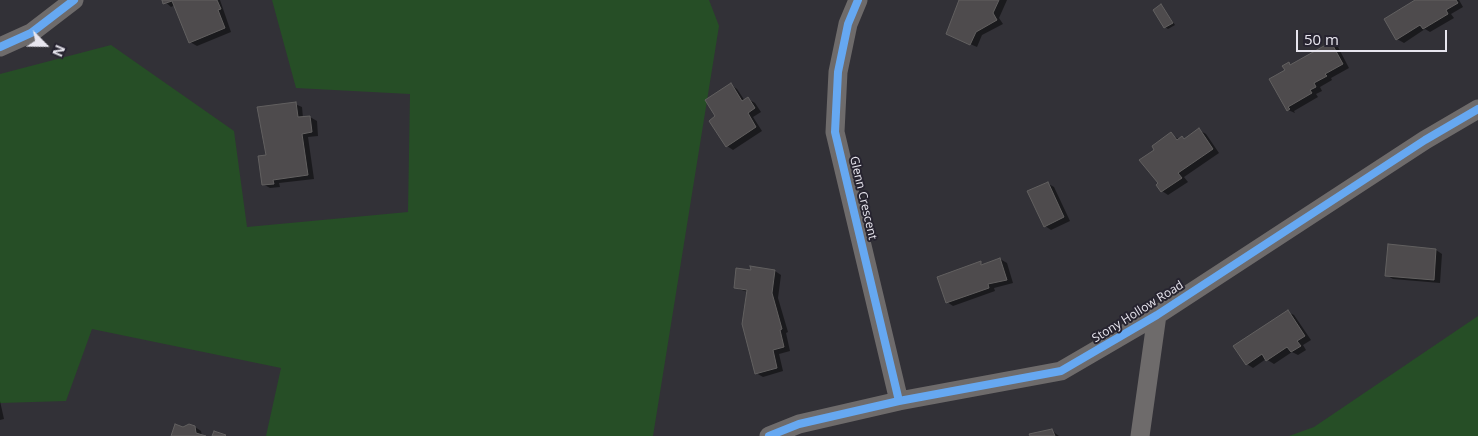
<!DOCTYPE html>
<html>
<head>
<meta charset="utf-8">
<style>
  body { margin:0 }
  #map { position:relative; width:1478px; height:436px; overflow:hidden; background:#323137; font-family:"Open Sans",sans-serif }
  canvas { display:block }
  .north { position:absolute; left:20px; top:20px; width:50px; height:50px; -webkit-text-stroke:4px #272430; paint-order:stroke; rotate:113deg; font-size:14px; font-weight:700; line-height:20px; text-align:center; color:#e8e6ef }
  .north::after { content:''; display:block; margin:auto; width:18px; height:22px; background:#e8e6ef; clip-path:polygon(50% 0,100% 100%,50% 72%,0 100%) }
  .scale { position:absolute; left:1296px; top:30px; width:151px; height:22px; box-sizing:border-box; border:2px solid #e8e6ef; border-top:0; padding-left:6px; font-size:15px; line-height:18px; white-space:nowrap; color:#e8e6ef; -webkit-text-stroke:4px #272430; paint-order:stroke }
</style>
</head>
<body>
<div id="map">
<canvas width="1478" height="436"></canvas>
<div class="north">N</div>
<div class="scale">50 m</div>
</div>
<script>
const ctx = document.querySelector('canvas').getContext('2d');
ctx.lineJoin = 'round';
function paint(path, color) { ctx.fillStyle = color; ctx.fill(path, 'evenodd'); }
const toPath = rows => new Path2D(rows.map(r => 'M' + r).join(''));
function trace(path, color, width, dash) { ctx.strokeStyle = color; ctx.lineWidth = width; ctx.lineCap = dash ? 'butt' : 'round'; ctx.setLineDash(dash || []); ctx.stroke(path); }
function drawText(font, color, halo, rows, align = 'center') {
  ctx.font = font + ' "Open Sans",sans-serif'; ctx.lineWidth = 4; ctx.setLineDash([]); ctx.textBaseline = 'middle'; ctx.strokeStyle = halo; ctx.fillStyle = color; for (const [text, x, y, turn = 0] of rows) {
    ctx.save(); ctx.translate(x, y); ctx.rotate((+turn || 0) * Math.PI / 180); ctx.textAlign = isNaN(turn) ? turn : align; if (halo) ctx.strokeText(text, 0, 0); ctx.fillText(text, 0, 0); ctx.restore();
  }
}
const green = toPath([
  [272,0,709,0,719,26,653,436,266,436,281,368,92,329,66,401,0,403,0,74,111,45,234,131,247,227,408,212,410,94,296,88],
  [1478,316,1478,436,1289,436,1314,427]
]);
const shadow = toPath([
  [163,0,220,0,231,32,197,46,190,42,175,5,171,7],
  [960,0,1007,0,999,18,1003,24,982,35,977,47,954,37],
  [1416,0,1459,0,1463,7,1451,14,1454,18,1430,32,1425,29,1404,43,1397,39],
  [1161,5,1175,25,1168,29,1165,27],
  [1331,43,1338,47,1349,68,1331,78,1332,80,1320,87,1322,91,1316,94,1318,97,1294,111,1295,113,1288,110,1286,71,1289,64,1292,65],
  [731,85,737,89,745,101,748,99,755,103,761,112,753,117,762,131,733,150,727,146,717,117],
  [295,104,302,107,303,118,310,117,317,121,318,136,308,137,314,179,279,183,280,187,270,188,263,184,267,156,258,108],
  [1199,130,1206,134,1219,153,1184,177,1188,182,1168,195,1162,191,1156,150,1171,134,1180,140,1182,138,1185,140],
  [1047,183,1054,187,1070,221,1051,230,1045,226],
  [1436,250,1442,254,1440,283,1393,279,1386,275],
  [1000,259,1007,263,1013,283,994,288,995,291,953,306,947,302,980,263,984,265],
  [775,271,781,275,778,298,788,332,786,333,790,351,779,354,783,371,763,377,756,373,748,292,735,288],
  [1288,312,1294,315,1311,340,1303,345,1306,350,1298,355,1292,352,1274,364,1266,359,1253,368,1247,364],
  [0,401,4,419,0,420],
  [195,427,201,431,202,436,173,436,184,428],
  [1051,430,1059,436,1031,436]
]);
const building = toPath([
  [162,0,217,0,221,9,218,10,225,28,189,43,172,1,163,4,162,0],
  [959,0,999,0,993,13,997,20,976,32,970,45,946,34,959,0],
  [1415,0,1456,0,1458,3,1446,10,1448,14,1423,29,1420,25,1396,40,1384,19,1415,0],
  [1161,4,1173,23,1164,28,1153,10,1161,4],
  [1331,42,1343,64,1325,74,1327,76,1314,83,1316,87,1310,90,1312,93,1288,107,1290,109,1287,111,1269,79,1285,70,1282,66,1289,62,1290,65,1331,42],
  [731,83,742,101,748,97,755,108,748,113,756,127,726,147,709,121,715,116,705,100,731,83],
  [296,102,298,117,310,116,312,132,302,134,308,175,273,180,274,184,262,185,258,156,266,155,257,107,296,102],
  [1199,128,1213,149,1178,173,1182,178,1161,192,1156,185,1158,183,1139,160,1154,150,1152,146,1171,132,1177,140,1182,136,1184,139,1199,128],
  [1048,182,1064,217,1044,227,1027,191,1048,182],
  [1388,244,1436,249,1434,280,1385,276,1388,244],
  [1000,258,1007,280,988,284,989,288,946,303,937,277,981,261,981,265,1000,258],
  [750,266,775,270,772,293,782,329,780,330,784,347,773,350,777,368,755,374,742,324,747,290,734,288,736,268,751,270,750,266],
  [1288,310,1305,336,1297,341,1301,346,1291,352,1287,347,1266,361,1262,354,1246,365,1233,346,1288,310],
  [175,424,183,427,189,424,195,426,196,433,206,436,171,436,175,424],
  [1052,429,1055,436,1030,436,1029,434,1052,429],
  [214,431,226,435,225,436,212,436,214,431]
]);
const minor = toPath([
  [858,0,848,24,838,72,835,132,899,401],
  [0,47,31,33,74,0],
  [769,436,799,424,899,401,1061,371,1157,315,1425,140,1478,109],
  [1140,436,1157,315]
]);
const cycleway = toPath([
  [858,0,848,24,838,72,835,132,899,401],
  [0,47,31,33,74,0],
  [769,436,799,424,899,401,1061,371,1157,315,1425,140,1478,109]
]);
const streetNames = [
  ["Glenn Crescent",863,198,77],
  ["Stony Hollow Road",1138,312,-32]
];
paint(green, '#264e26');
paint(shadow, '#0007');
paint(building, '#4e4b4d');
trace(building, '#626060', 1);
trace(minor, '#6e6b6b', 19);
trace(cycleway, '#66a8f1', 8);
drawText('12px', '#e8e6ef', '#272430', streetNames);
</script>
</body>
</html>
